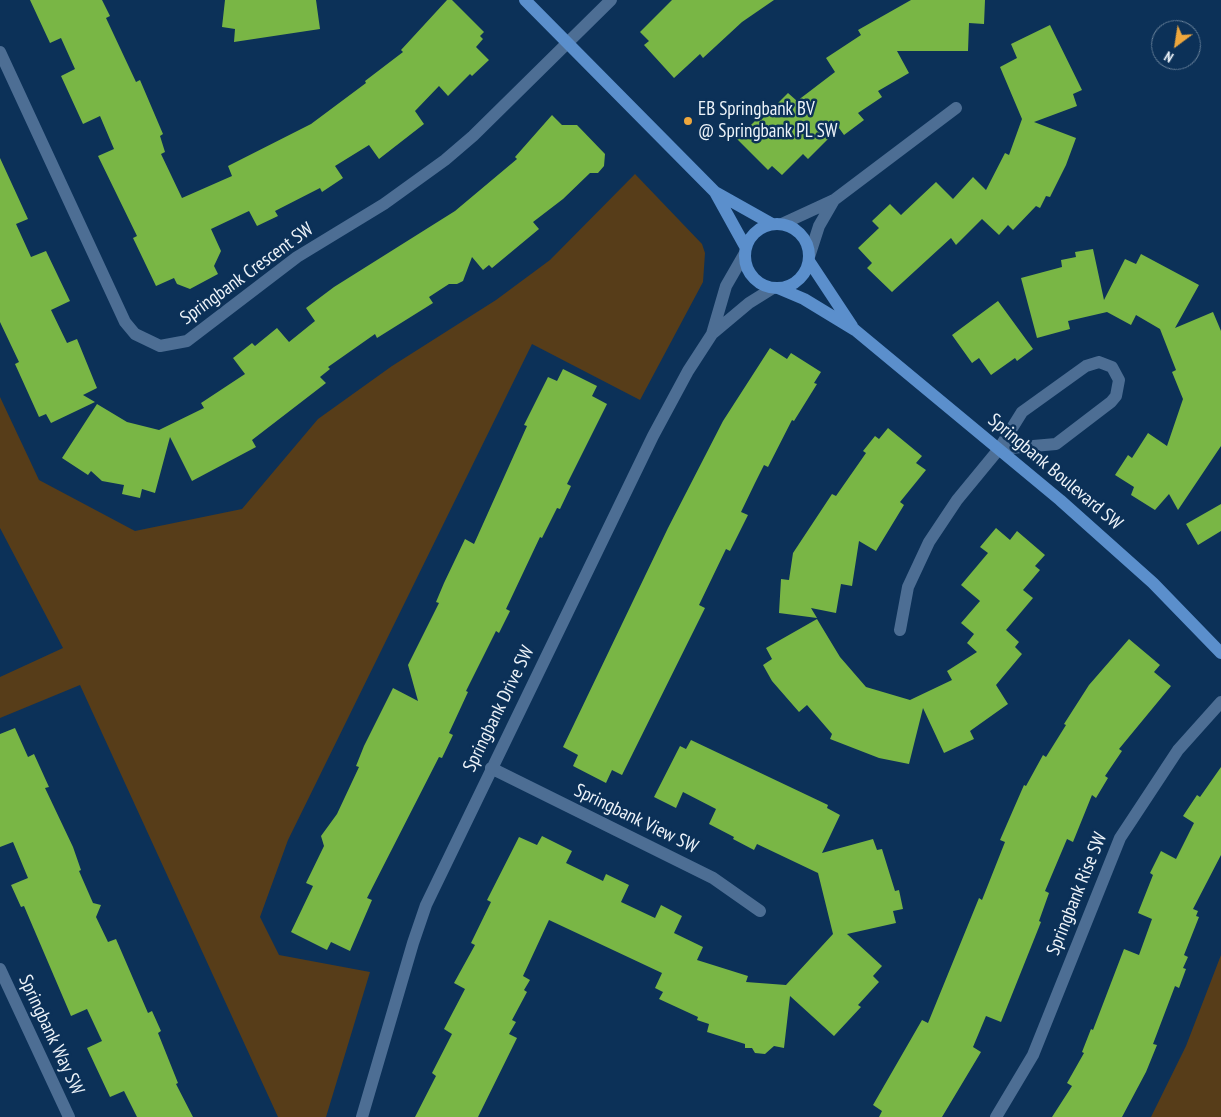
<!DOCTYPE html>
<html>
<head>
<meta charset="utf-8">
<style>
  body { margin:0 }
  #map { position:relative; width:1221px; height:1117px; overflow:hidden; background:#0c3158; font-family:"PT Sans Narrow",sans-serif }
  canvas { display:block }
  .north { position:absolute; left:1151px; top:20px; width:50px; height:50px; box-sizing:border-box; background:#0c3158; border:1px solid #667f98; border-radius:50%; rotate:211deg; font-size:14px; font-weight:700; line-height:20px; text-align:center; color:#edf3f9 }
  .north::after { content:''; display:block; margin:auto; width:18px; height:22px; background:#eea73d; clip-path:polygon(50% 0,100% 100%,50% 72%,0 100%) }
</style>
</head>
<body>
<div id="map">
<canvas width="1221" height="1117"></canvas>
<div class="north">N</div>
</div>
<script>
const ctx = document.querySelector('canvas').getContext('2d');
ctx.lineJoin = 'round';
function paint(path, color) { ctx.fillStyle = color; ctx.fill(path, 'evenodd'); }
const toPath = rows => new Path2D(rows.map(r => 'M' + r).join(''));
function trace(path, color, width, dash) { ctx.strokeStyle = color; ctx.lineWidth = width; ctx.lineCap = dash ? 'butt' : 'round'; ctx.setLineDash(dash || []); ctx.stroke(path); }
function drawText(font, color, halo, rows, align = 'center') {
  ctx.font = font + ' "PT Sans Narrow",sans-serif'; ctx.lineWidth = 5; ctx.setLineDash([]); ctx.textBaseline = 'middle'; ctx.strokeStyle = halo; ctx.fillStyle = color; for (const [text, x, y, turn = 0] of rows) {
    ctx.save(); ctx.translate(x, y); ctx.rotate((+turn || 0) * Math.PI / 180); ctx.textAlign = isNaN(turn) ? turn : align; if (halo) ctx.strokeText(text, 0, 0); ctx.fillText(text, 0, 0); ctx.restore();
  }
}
const green = toPath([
  [635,174,702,244,705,253,703,282,640,400,532,344,288,840,260,917,279,955,370,972,326,1117,278,1117,80,685,0,718,0,677,63,648,0,528,0,397,39,480,135,531,242,509,318,419,392,366,496,300,550,260],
  [1221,955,1221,1117,1151,1117,1186,1046]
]);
const building = toPath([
  [30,0,102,0,110,16,106,18,136,82,140,80,163,134,160,136,165,152,161,154,182,198,232,176,228,166,311,124,366,83,365,81,403,52,401,50,447,0,452,0,484,32,480,36,483,39,476,47,489,60,472,76,470,74,448,96,439,86,415,111,424,124,379,159,369,145,335,166,343,178,322,192,320,188,275,211,278,216,257,226,249,211,211,229,221,251,214,266,218,274,190,289,177,284,174,278,156,286,133,238,137,236,98,156,114,149,100,116,83,124,61,76,75,69,61,38,50,43],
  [225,0,316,0,320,29,234,42,235,29,222,27],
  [672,0,774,0,742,22,703,58,700,54,674,78,644,45,649,41,640,32],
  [911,0,985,0,984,24,969,23,968,51,897,51,909,73,878,91,882,97,858,113,864,120,844,135,839,128,808,159,803,154,782,175,772,166,768,170,737,139,759,117,761,120,788,93,797,101,835,72,826,58,861,35,858,30],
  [1050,25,1082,90,1073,94,1077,106,1034,122,1076,138,1066,165,1050,197,1046,196,1040,208,1036,206,1013,230,1008,225,999,235,982,219,956,245,951,238,892,292,867,268,872,263,858,248,879,228,872,221,890,204,901,215,936,182,953,199,973,177,986,190,1005,153,1009,155,1022,119,1000,67,1017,58,1011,44],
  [552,115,562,125,577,125,605,154,604,166,598,173,590,173,563,199,533,222,539,229,492,268,489,265,483,270,472,257,463,281,457,284,449,284,429,297,433,303,377,338,375,334,328,367,330,369,320,377,326,383,252,440,256,447,192,481,170,437,155,493,142,489,140,498,122,494,124,485,102,481,91,471,88,475,62,458,97,404,127,422,159,430,204,408,201,403,245,374,233,358,252,343,255,346,277,328,289,342,315,321,306,308,334,287,455,211,517,159,515,157],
  [0,158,28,219,16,224,31,257,46,251,70,301,51,310,67,343,77,339,97,388,83,395,95,402,51,423,46,414,39,417,15,364,19,362,0,322],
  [1093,249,1104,300,1125,259,1136,264,1141,254,1199,285,1175,328,1213,312,1221,331,1221,446,1178,510,1169,494,1155,510,1131,495,1134,487,1115,475,1128,455,1132,458,1148,433,1167,446,1183,399,1172,372,1176,370,1160,329,1136,315,1131,325,1107,312,1068,321,1070,329,1037,338,1021,278,1062,267,1061,260,1076,257,1075,252],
  [998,301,1033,349,1017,361,1015,358,991,375,979,358,972,363,952,335],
  [770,348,787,359,791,353,821,372,814,383,817,384,794,421,792,420,768,467,764,465,755,483,741,512,748,515,730,551,726,549,699,605,705,608,622,775,612,770,606,783,573,766,578,755,563,747,668,528,723,421],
  [563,369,597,386,592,396,607,404,567,484,571,486,560,509,557,508,542,538,540,537,506,609,510,611,499,633,496,631,466,691,468,692,449,733,453,735,442,758,439,757,367,898,372,900,350,951,331,942,327,950,291,932,313,886,306,883,324,846,321,836,337,814,359,767,356,766,364,746,393,688,418,701,408,665,439,603,436,602,444,583,465,539,474,544,527,426,524,425,548,377,557,381],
  [888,428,922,456,916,463,926,470,900,502,904,505,876,551,859,541,852,586,841,584,836,613,811,608,817,618,779,613,781,579,789,580,793,553,832,494,836,496,866,453,863,451,875,436,879,439],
  [1221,504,1221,531,1198,545,1186,524],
  [996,528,1010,540,1017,531,1045,555,1035,566,1040,570,1023,590,1033,598,1006,630,1019,642,1015,647,1022,654,996,685,1008,704,970,731,974,739,944,753,923,708,909,764,879,758,830,739,832,734,807,705,799,712,772,681,763,665,772,659,766,648,817,619,840,657,866,687,910,700,952,680,947,671,977,652,967,643,974,634,961,623,980,601,961,585,988,553,980,547],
  [1129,639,1160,665,1154,672,1171,686,1119,749,1122,751,1105,776,1108,778,1096,798,1092,795,1073,842,1067,839,1045,891,1049,893,1039,921,1041,922,1001,1022,986,1016,973,1047,981,1052,942,1117,879,1117,882,1111,873,1105,922,1020,928,1023,979,898,982,900,1005,842,1000,840,1024,785,1026,786,1043,755,1046,757,1066,725,1064,724,1089,685],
  [15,728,28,757,34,754,49,787,45,788,73,847,81,870,79,871,93,903,101,905,96,917,108,942,116,939,148,1013,152,1011,161,1031,158,1033,178,1083,176,1084,193,1117,137,1117,124,1091,110,1097,87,1048,102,1041,87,1009,71,1016,24,906,21,907,11,885,28,878,13,842,0,847,0,734],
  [691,740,828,805,827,808,840,815,822,853,873,839,877,850,882,849,895,891,899,890,903,909,893,911,896,923,847,934,882,966,873,976,879,982,858,1005,861,1007,834,1036,790,996,784,1048,774,1046,765,1054,755,1053,752,1048,745,1048,745,1044,707,1032,709,1024,697,1020,698,1017,659,999,663,992,655,988,662,973,549,920,523,976,530,980,524,990,527,992,512,1020,516,1022,509,1034,517,1038,478,1117,415,1117,436,1076,432,1073,452,1034,444,1029,465,989,454,983,475,945,471,943,491,902,487,900,519,837,537,845,542,836,572,851,566,863,603,881,606,874,629,885,621,902,655,918,661,905,682,916,674,933,703,947,697,960,748,976,746,982,786,985,833,934,818,873,757,844,754,850,733,839,734,837,709,824,716,809,683,792,676,808,654,797,680,746,686,749],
  [1221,767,1221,855,1193,909,1198,911,1196,916,1199,917,1184,955,1188,957,1183,968,1186,969,1179,988,1175,986,1153,1044,1157,1045,1146,1072,1122,1117,1052,1117,1072,1086,1067,1083,1084,1053,1082,1052,1091,1029,1093,1030,1124,949,1139,955,1152,919,1138,913,1153,875,1150,873,1161,851,1176,859,1194,823,1183,816,1197,795,1200,797]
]);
const street = toPath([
  [0,52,125,322,135,334,160,346,187,341,297,257,384,204,445,160,473,136,611,0],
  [782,224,834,200,956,108],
  [809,257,819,226,834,200],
  [712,334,749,303,773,288],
  [1099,362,1112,367,1119,380,1116,396,1111,402,1056,444,999,449,1022,412,1086,366,1099,362],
  [900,630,908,587,929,542,957,500,999,449],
  [491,768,713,878,760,911],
  [0,969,69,1117],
  [362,1117,413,943,426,905,653,436,688,371,712,334,726,286,745,253],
  [996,1117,1033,1055,1120,838,1178,750,1221,702]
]);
const secondary = toPath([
  [525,0,715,192,772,224],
  [715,192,746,248],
  '745 256a32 32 0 1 1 64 0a32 32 0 1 1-64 0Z',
  [809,261,852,326],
  [778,288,804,299,855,330,1060,500,1153,583,1221,653]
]);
const markers = [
  [688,121,5,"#eea73d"]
];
const poiNames = [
  ["EB Springbank BV",698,110],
  ["@ Springbank PL SW",698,132]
];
const streetNames = [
  ["Springbank Crescent SW",247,274,-36],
  ["Springbank Boulevard SW",1055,472,40],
  ["Springbank Drive SW",499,709,-64],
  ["Springbank View SW",636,819,26],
  ["Springbank Rise SW",1077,894,-68],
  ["Springbank Way SW",51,1035,65]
];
paint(green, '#573d19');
paint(building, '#79b645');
trace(street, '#4d6e94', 12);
trace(secondary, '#5b8fcc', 12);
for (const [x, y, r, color] of markers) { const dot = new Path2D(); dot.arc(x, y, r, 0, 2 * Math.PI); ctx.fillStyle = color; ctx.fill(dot); trace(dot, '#0c3158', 2); }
drawText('19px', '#edf3f9', '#0c3158', poiNames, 'left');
drawText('19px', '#edf3f9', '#0c3158', streetNames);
</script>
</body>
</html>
